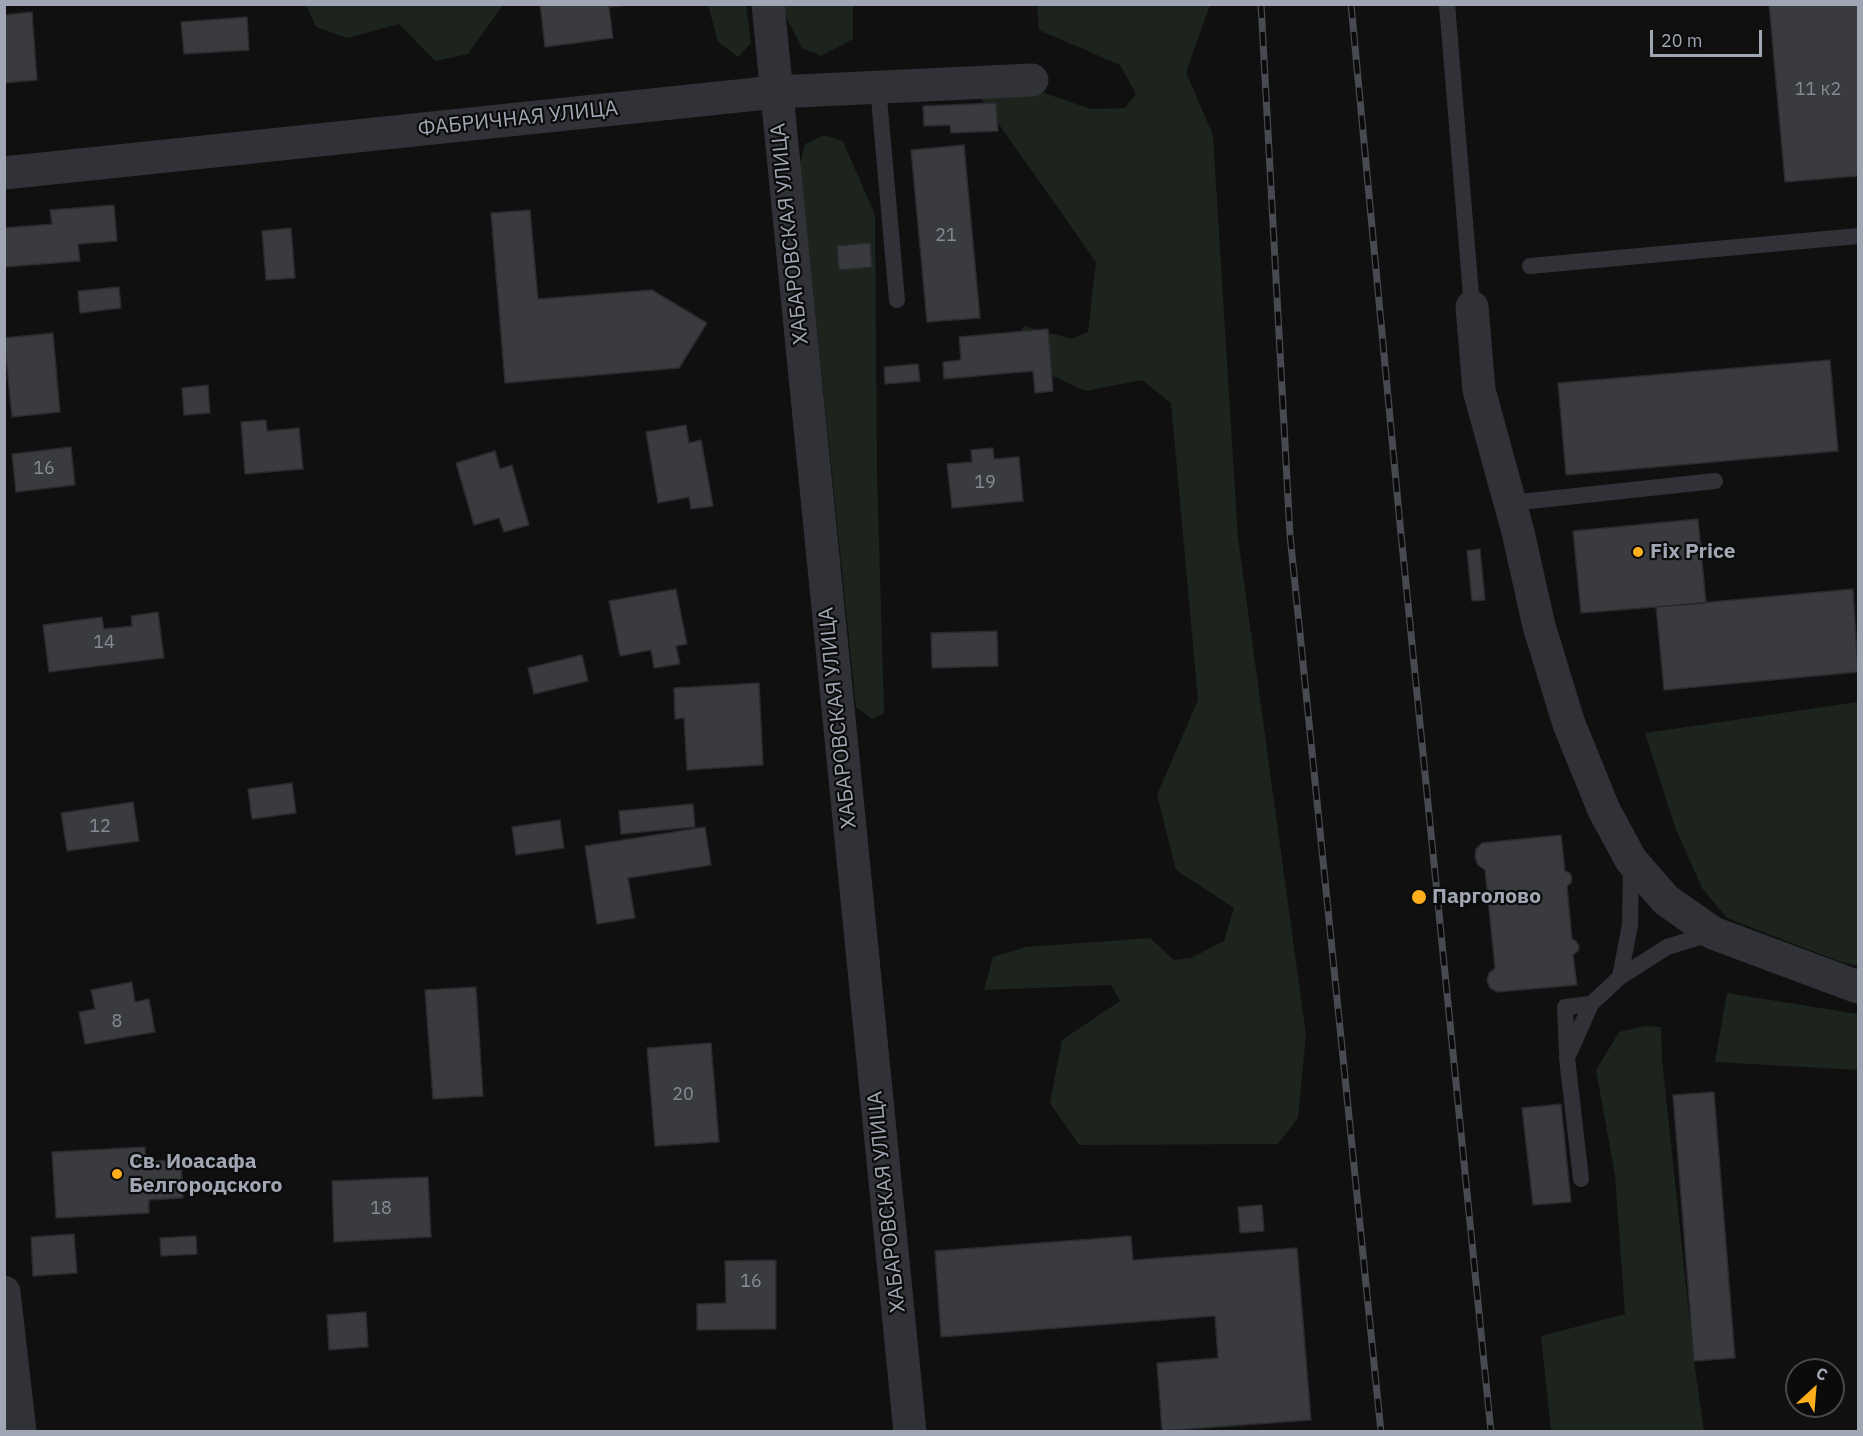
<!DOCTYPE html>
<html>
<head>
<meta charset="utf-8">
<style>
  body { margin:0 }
  #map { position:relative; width:1863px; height:1436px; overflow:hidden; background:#101011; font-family:"IBM Plex Sans",sans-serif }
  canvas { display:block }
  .frame { position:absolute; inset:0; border:6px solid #a0a6b3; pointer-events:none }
  .north { position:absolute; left:1785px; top:1358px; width:60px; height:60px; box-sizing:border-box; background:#0b0b0c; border:2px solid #47494f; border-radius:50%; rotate:26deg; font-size:16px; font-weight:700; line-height:24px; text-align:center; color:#a0a6b3 }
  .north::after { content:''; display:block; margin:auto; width:21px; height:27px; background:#feaf1b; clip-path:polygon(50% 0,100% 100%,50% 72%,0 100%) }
  .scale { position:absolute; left:1650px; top:30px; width:112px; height:27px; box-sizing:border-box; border:3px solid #a0a6b3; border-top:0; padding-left:8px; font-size:18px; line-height:21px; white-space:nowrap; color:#a0a6b3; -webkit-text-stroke:4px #0b0b0c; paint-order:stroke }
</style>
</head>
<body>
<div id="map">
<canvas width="1863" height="1436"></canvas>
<div class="frame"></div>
<div class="north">С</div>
<div class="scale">20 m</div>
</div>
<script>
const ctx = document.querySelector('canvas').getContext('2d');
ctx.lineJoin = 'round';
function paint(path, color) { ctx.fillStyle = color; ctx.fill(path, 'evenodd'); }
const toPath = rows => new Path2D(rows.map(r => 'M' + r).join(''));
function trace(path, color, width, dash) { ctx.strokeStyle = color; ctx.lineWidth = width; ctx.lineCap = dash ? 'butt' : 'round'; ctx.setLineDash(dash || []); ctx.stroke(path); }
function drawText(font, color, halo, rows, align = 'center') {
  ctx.font = font + ' "IBM Plex Sans",sans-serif'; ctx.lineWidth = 4.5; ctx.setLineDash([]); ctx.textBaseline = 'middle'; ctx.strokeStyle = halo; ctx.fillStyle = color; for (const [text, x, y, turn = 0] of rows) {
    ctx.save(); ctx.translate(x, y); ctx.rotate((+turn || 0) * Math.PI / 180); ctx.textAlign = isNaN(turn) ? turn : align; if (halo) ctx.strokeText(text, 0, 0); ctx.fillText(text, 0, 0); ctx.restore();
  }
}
const green = toPath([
  [306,5,501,5,501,8,468,54,435,61,399,24,347,38,316,27],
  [708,5,746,5,751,43,738,57,718,42],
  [784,5,853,5,853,39,821,56,802,48,785,15],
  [1037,5,1210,5,1186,72,1213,135,1238,538,1306,1035,1298,1118,1278,1144,1079,1145,1050,1103,1062,1040,1120,1001,1111,985,984,990,993,957,1026,947,1150,938,1174,960,1191,958,1224,941,1234,908,1176,870,1157,795,1198,700,1171,403,1142,380,1086,391,1006,355,1024,326,1072,339,1088,332,1096,262,972,86,1006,80,1091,109,1125,108,1136,94,1120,65,1039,30],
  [824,135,843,141,875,215,877,473,884,713,872,719,856,707,800,163,805,144],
  [1858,702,1858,966,1838,961,1727,918,1702,888,1675,827,1645,733],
  [1727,993,1858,1014,1858,1070,1715,1062],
  [1645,1026,1661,1027,1662,1059,1694,1361,1704,1431,1551,1431,1541,1336,1625,1314,1615,1175,1596,1070,1619,1032]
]);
const building = toPath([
  [540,4,629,4,629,5,609,7,613,38,545,47,540,4],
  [1769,4,1858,4,1858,176,1785,182,1769,4],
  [32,12,37,80,4,83,4,15,32,12],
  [247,17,249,50,184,54,181,22,247,17],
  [996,103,998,131,951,133,950,125,924,126,923,106,996,103],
  [964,145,980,318,927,322,911,150,964,145],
  [114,205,117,241,78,244,80,261,4,267,4,228,52,224,50,210,114,205],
  [530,210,538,299,652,290,707,323,679,368,505,383,491,213,530,210],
  [291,228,295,278,266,280,262,231,291,228],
  [870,243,872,267,839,270,837,246,870,243],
  [119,287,121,308,80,313,78,291,119,287],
  [1048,329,1053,391,1035,393,1033,371,944,379,943,362,961,360,959,337,1048,329],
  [53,333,60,412,12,417,4,338,53,333],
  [1830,360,1838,451,1566,475,1558,383,1830,360],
  [918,364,920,381,885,384,884,367,918,364],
  [208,385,210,413,184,415,182,388,208,385],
  [266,420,267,431,299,428,303,469,245,474,241,422,266,420],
  [686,425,689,443,701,440,713,506,691,509,689,497,658,503,646,432,686,425],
  [71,447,75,485,16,492,12,454,71,447],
  [993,448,994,459,1019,457,1023,501,952,508,947,464,972,462,971,450,993,448],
  [495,451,500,469,512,465,529,525,504,532,499,518,474,525,456,463,495,451],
  [1698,519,1706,603,1581,613,1573,531,1698,519],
  [1480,549,1485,600,1472,601,1467,551,1480,549],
  [676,589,687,644,676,646,680,664,654,668,651,650,620,656,609,601,676,589],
  [1853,589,1858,672,1664,690,1656,607,1853,589],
  [158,612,164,658,49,672,43,625,102,617,104,629,132,626,131,616,158,612],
  [997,631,998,666,932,668,931,633,997,631],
  [582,655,588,681,534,694,528,668,582,655],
  [759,683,763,765,687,770,684,718,675,719,674,688,759,683],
  [292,783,296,813,252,819,248,789,292,783],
  [133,802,139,841,67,851,61,813,133,802],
  [693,804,695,827,621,834,619,811,693,804],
  [560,820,564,848,516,855,512,827,560,820],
  [705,827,711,865,628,878,635,918,597,924,585,846,705,827],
  [1561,835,1565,871,1570,873,1572,878,1571,883,1567,886,1572,939,1576,941,1579,946,1578,951,1573,955,1577,985,1497,992,1490,988,1487,981,1489,973,1495,968,1485,870,1478,865,1475,857,1476,849,1482,843,1561,835],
  [132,982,135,1002,149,999,155,1032,85,1044,79,1012,95,1009,91,990,132,982],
  [476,987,483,1096,433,1099,425,990,476,987],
  [711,1043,719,1142,655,1146,647,1048,711,1043],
  [1714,1092,1735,1358,1694,1361,1673,1095,1714,1092],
  [1561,1104,1571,1202,1533,1205,1522,1108,1561,1104],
  [145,1147,146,1162,181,1159,183,1198,149,1200,149,1213,56,1218,52,1152,145,1147],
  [428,1177,431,1237,334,1242,332,1181,428,1177],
  [1262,1205,1264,1231,1240,1233,1238,1207,1262,1205],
  [74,1234,77,1273,33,1276,31,1237,74,1234],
  [196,1236,197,1254,161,1256,160,1238,196,1236],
  [1131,1236,1133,1260,1297,1248,1311,1420,1162,1431,1157,1363,1218,1358,1215,1316,941,1337,935,1251,1131,1236],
  [776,1260,776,1329,697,1330,697,1304,726,1303,725,1261,776,1260],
  [366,1312,368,1347,329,1350,327,1315,366,1312]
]);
const lane = toPath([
  [1447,4,1472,307],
  [878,87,897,300],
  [1530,266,1858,236],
  [1511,503,1715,481],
  [1620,977,1630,925,1631,862],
  [1567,1054,1565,1007,1591,1004],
  [1581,1179,1567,1058,1591,1004,1620,977,1667,947,1713,933]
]);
const street = toPath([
  [768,4,910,1432],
  [4,173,776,92,1032,80],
  [1472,307,1479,390,1518,532,1539,626,1569,724,1604,810,1631,860,1666,900,1713,933,1858,987],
  [4,1292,20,1432]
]);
const rail = toPath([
  [1261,4,1290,535,1381,1432],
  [1351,4,1400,524,1491,1432]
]);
const markers = [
  [1638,552,6,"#feaf1b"],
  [1419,897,8,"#feaf1b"],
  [117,1174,6,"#feaf1b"]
];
const numberNames = [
  ["11 к2",1818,90],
  ["21",946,236],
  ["16",44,469],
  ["19",985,483],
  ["14",104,643],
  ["12",100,827],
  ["8",117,1022],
  ["20",683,1095],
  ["18",381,1209],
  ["16",751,1282]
];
const streetNames = [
  ["ФАБРИЧНАЯ УЛИЦА",518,119,-6],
  ["ХАБАРОВСКАЯ УЛИЦА",790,234,-96],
  ["ХАБАРОВСКАЯ УЛИЦА",838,718,-96],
  ["ХАБАРОВСКАЯ УЛИЦА",887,1202,-96]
];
const poiNames = [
  ["Fix Price",1650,552],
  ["Парголово",1432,897],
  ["Св. Иоасафа",129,1162],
  ["Белгородского",129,1186]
];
paint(green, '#1c241d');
paint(building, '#3a3b3f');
trace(building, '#2a2a2e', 1.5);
trace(lane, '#313237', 16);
trace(street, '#313237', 33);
trace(rail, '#474a50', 7);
trace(rail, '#0b0b0c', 4.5, [14]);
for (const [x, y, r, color] of markers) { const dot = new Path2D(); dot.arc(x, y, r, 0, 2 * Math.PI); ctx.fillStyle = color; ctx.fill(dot); trace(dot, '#0b0b0c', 2); }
drawText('18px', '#868b96', null, numberNames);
drawText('21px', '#a0a6b3', '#0b0b0c', streetNames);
drawText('bold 21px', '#a0a6b3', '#0b0b0c', poiNames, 'left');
</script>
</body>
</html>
